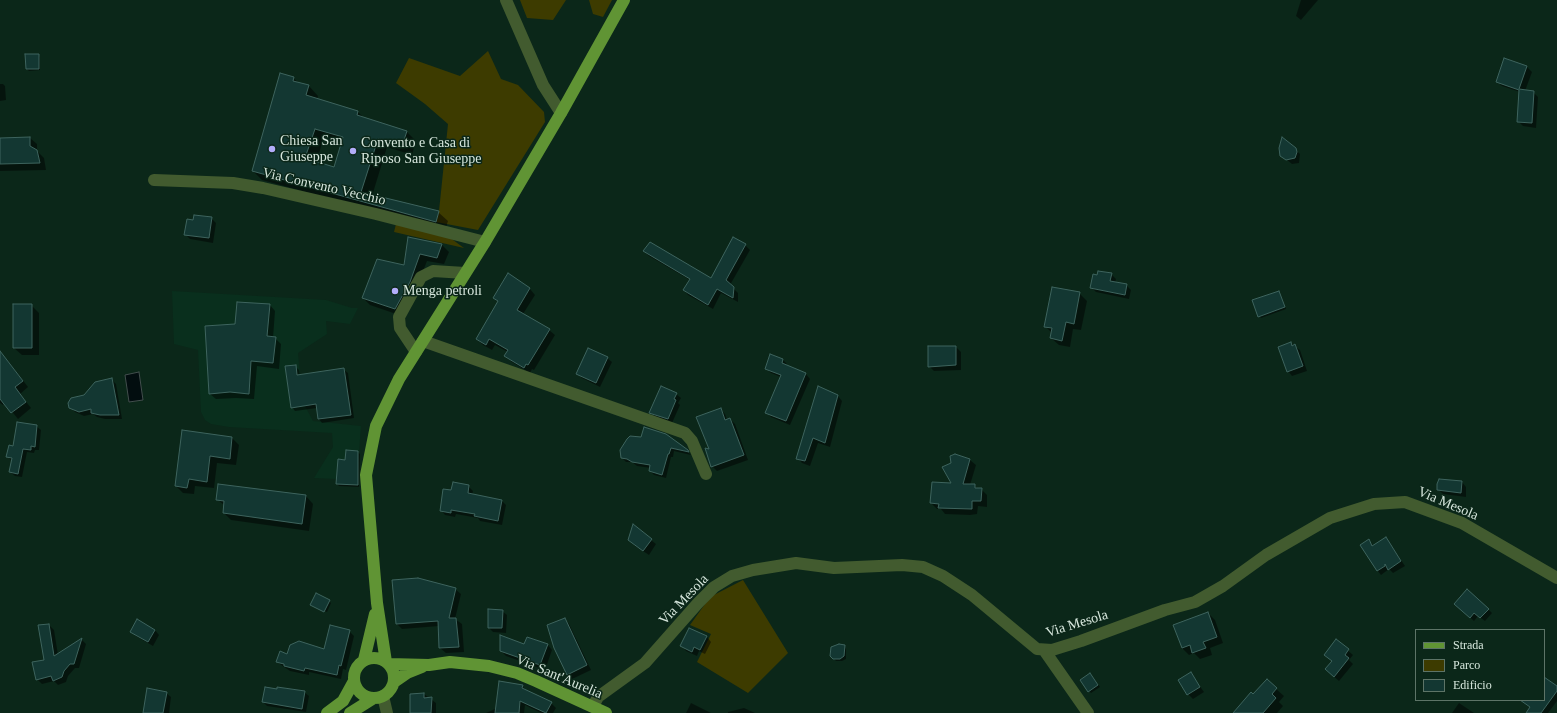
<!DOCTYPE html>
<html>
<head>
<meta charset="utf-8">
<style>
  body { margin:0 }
  #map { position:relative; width:1557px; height:713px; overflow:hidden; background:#0b2719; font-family:Georgia,serif }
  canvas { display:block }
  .legend { position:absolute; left:1415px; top:629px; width:130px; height:72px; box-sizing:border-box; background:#0b2719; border:1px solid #5d7467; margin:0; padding:5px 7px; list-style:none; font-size:12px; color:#d7e7dd }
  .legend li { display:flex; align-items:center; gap:8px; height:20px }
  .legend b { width:20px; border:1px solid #5d7467 }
</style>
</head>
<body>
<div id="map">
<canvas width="1557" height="713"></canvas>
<ul class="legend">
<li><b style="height:5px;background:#609434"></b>Strada</li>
<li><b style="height:11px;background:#3d3b00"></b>Parco</li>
<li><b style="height:11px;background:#133732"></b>Edificio</li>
</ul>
</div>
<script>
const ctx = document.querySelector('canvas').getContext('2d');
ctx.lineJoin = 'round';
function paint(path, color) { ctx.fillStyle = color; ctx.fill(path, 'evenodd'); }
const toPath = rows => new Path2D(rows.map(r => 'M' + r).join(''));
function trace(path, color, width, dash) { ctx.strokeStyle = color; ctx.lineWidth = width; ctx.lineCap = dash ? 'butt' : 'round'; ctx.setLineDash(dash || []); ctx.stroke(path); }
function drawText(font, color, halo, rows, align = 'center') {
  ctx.font = font + ' Georgia,serif'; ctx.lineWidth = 3; ctx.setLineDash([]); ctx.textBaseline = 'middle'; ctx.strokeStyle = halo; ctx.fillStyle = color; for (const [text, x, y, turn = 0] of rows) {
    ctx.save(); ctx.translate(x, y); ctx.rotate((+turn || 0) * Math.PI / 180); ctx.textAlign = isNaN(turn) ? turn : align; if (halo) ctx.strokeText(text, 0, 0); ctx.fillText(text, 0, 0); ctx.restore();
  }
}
const built = toPath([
  [172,291,326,300,352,308,358,308,350,324,326,321,327,334,298,353,302,400,313,421,361,426,357,480,314,478,333,447,332,433,229,427,211,424,205,420,201,412,198,350,174,344]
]);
const green = toPath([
  [520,0,566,0,553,20,527,18],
  [589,0,612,0,603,17,593,14],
  [488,51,501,79,518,85,544,112,545,122,478,230,436,222,439,211,448,124,425,104,396,83,409,58,460,76],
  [396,224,449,237,464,248,394,232],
  [743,580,788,653,748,693,697,662,711,634,690,625,710,597]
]);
const water = toPath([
  [139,372,143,400,129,402,125,375,139,372]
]);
const shadow = toPath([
  [1301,0,1318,0,1301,20,1296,16],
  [38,55,40,57,40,70,29,71,27,69],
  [1505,60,1527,67,1532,72,1525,91,1533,92,1538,97,1536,128,1523,126,1518,121,1520,92,1502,86,1497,82],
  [293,78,299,83,309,86,318,96,317,99,358,112,364,118,407,132,416,141,412,155,387,147,372,196,438,212,448,221,445,230,262,180,253,171],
  [324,137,342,143,335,169,316,163],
  [0,84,3,84,5,86,6,100,0,101],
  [30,138,37,144,37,151,44,158,46,170,0,171,0,139],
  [1295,149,1300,154,1299,163,1292,164,1281,155],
  [211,218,216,223,213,243,190,239,185,234,194,221],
  [409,238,442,245,449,252,444,264,427,261,416,289,402,316,370,305,363,298,404,267],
  [745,245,750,250,730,285,738,293,738,302,721,293,713,309,688,295,684,290,690,280,649,256,644,251,711,280],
  [1111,274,1116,279,1115,283,1126,285,1131,290,1129,299,1096,292,1091,287],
  [530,289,535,295,523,314,549,330,555,335,534,370,532,369,530,373,512,362,506,356,508,352,495,345,492,350,483,345,477,339,498,302,494,298],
  [1278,292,1286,309,1261,318,1259,316],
  [1079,293,1087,301,1081,330,1073,329,1070,347,1059,345,1051,338,1052,333,1045,326],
  [270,305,275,311,273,338,275,338,281,344,279,369,257,366,254,399,236,398,216,399,210,394,236,325],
  [32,306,39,313,39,355,22,355,14,348],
  [1290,343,1300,350,1307,371,1292,376,1288,371],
  [956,347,961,352,961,370,934,371,929,366],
  [0,355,8,361,28,387,20,394,31,408,18,419,5,403,3,405,0,403],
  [607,358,612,362,600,387,582,378,577,373],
  [783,360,787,364,787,366,806,374,810,379,790,425,771,417,766,412,781,377,771,373,766,369],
  [295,366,299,370,300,376,344,370,348,373,354,418,322,423,319,419,317,408,295,411,292,407],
  [112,380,116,384,122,419,105,419,97,417,93,414,84,416,75,412,70,407,85,396],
  [676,394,681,398,678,403,680,405,672,423,655,417,651,412],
  [838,396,842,401,830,447,818,443,810,466,802,463,798,458],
  [720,409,725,414,727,420,730,419,735,424,748,460,717,471,712,466,710,451],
  [36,426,41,430,39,450,35,450,34,453,27,452,22,477,15,476,10,472,12,461,7,456,14,447],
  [183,431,232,438,239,445,236,465,217,463,214,488,195,486,194,494,183,493,176,486],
  [642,438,687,451,691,455,674,451,673,457,671,457,666,478,654,475,650,471,651,468,637,466,632,462,626,462,622,458],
  [347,451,358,452,360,454,359,487,339,486,337,484,346,461],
  [970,460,976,465,970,485,974,485,978,489,981,489,987,495,987,507,978,506,977,514,970,515,945,514,941,509,937,509,931,503,952,484],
  [1462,482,1466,487,1466,497,1443,494,1438,489],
  [468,486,473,491,472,495,501,500,506,505,502,525,480,521,478,518,456,514,455,517,445,515,441,510],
  [306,496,313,504,309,531,231,520,224,513,225,506,217,499],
  [633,526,656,544,649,555,634,545],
  [1386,538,1405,566,1393,573,1389,569,1381,575,1377,570,1368,541,1374,546],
  [455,589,461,594,455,619,462,624,464,652,446,653,440,648,439,626,402,629,397,624],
  [329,601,331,603,327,612,311,605],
  [1460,608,1488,609,1492,613,1485,621,1478,616,1474,621],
  [502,611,507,615,506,633,493,632,489,628],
  [1208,613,1215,620,1223,643,1210,648,1212,655,1200,659,1194,653,1189,655,1182,648,1174,625],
  [565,619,569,624,591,670,572,679,567,675],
  [49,625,54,630,58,655,82,640,86,644,79,668,75,668,68,676,66,682,58,685,54,681,42,684,37,679,45,661],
  [690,629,707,637,711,642,705,654,699,651,697,656,686,651,682,646],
  [155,630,159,635,153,646,136,636,132,631],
  [349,631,354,636,346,670,343,669,341,679,309,672,309,675,290,671,277,662,288,655,325,650],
  [527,638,548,645,552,650,545,670,506,656,501,651,525,645],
  [1337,641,1353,655,1349,660,1353,664,1339,681,1331,674],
  [844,646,846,649,846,659,842,661,836,661,831,655],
  [1190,673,1204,692,1193,699,1188,694],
  [1090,674,1100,687,1091,693,1089,691],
  [1544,678,1557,687,1557,701,1548,713,1530,713,1531,708,1524,702,1526,700,1544,700],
  [1267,681,1284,696,1279,702,1283,706,1277,713,1239,713],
  [522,686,527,691,551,703,556,708,553,713,541,713,525,705,524,713,486,713,497,708],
  [304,692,309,696,306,712,267,706,263,702],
  [166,693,171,697,169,713,145,713],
  [424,694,436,703,436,713,411,713],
  [691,703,711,713,686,713],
  [1459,703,1474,713,1452,713],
  [744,708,755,713,728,713,728,712]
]);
const building = toPath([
  [25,54,39,54,39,69,26,69,25,54],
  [1504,58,1527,66,1519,89,1534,91,1532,123,1517,122,1519,90,1496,82,1504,58],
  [280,73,294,77,293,81,309,85,306,95,358,111,357,115,407,131,402,146,378,139,361,192,439,211,436,222,252,171,280,73],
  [315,129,343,137,334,167,305,158,315,129],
  [30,137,30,146,37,150,40,163,0,164,0,138,30,137],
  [1282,137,1296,148,1297,152,1295,158,1286,160,1280,156,1279,148,1282,137],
  [194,215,212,217,209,238,184,235,187,219,193,220,194,215],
  [408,237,442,244,437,258,420,254,410,282,395,309,362,298,377,259,404,265,408,237],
  [733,237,746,244,726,280,734,287,733,298,717,289,708,305,683,290,690,279,643,251,650,242,711,278,733,237],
  [1098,271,1112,273,1110,281,1127,284,1125,295,1090,288,1093,274,1097,275,1098,271],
  [508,273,530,288,517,310,550,329,528,365,526,364,524,368,504,356,508,350,489,339,486,345,476,339,498,301,493,298,508,273],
  [1052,287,1080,292,1074,324,1066,322,1062,341,1050,338,1052,328,1044,327,1052,287],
  [1279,291,1285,307,1258,317,1252,300,1279,291],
  [237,302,270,304,267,336,276,337,273,363,251,361,249,394,230,392,209,394,205,326,235,324,237,302],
  [13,304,32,304,32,348,13,348,13,304],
  [1291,342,1292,346,1295,344,1303,366,1287,372,1278,347,1291,342],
  [928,346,956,346,956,365,928,367,928,346],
  [588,348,608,357,596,383,576,374,588,348],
  [0,351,23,381,15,387,26,402,11,413,0,399,0,351],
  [770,354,783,359,782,363,806,373,786,421,765,413,781,375,765,369,770,354],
  [296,365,297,375,344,368,351,415,318,419,316,404,291,408,285,366,296,365],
  [112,378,119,415,100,415,91,413,91,409,79,412,69,408,68,403,71,398,84,395,95,382,112,378],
  [661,386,677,393,674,399,676,400,668,419,649,413,661,386],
  [818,386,838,395,825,443,813,438,805,461,796,459,818,386],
  [721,408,725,420,730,418,744,455,711,467,705,448,709,449,696,417,721,408],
  [17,422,37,425,35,447,31,446,31,450,23,449,18,474,9,472,12,458,6,457,9,445,13,446,17,422],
  [644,427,666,434,688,450,689,452,671,448,669,454,668,454,662,475,649,471,650,465,632,462,627,459,621,458,620,450,627,439,630,436,641,437,644,427],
  [182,430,232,437,230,459,210,456,207,482,189,479,187,488,175,486,182,430],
  [346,450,358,451,358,485,336,484,338,459,345,460,346,450],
  [955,454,970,459,963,484,975,484,975,488,982,488,981,501,972,501,972,509,938,508,939,504,930,503,932,482,951,483,942,467,951,463,950,456,955,454],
  [1439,479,1462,481,1461,493,1437,490,1437,484,1439,479],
  [453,482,469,485,468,493,502,500,498,521,474,516,475,514,451,510,451,513,440,511,443,489,451,490,453,482],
  [218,484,306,495,302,524,223,513,224,501,216,500,218,484],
  [633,524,652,539,643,551,628,540,633,524],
  [1386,537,1401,561,1388,570,1385,564,1385,566,1377,571,1360,545,1369,539,1372,546,1386,537],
  [418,578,456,588,449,618,456,618,459,647,439,648,438,621,396,624,392,580,418,578],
  [1467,589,1489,609,1480,618,1474,613,1470,618,1454,604,1467,589],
  [316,593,330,600,324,612,310,605,316,593],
  [488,609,503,610,502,628,488,628,488,609],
  [1208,612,1217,637,1203,642,1206,648,1192,653,1190,645,1182,648,1173,625,1208,612],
  [565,618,587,665,567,675,554,648,547,625,565,618],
  [137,619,155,630,148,642,130,632,137,619],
  [49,624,54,656,82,638,74,664,70,664,64,671,62,677,53,681,51,676,36,680,32,662,44,660,38,625,49,624],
  [330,625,350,630,341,666,339,665,337,675,305,668,304,671,284,666,284,664,276,662,280,651,287,654,290,645,299,641,324,649,330,625],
  [689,628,707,636,700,650,694,647,692,652,680,646,689,628],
  [500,635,524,644,527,637,548,644,540,665,500,651,500,635],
  [1336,639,1349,649,1345,655,1349,658,1334,677,1325,669,1332,661,1324,655,1336,639],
  [839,644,845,645,844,656,840,659,833,659,830,656,831,647,839,644],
  [1191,672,1200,687,1187,695,1178,680,1191,672],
  [1090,673,1098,685,1088,692,1080,680,1090,673],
  [1544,677,1557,686,1557,691,1541,713,1526,713,1530,707,1520,700,1544,700,1544,677],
  [1267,679,1277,688,1272,694,1276,698,1263,713,1233,713,1251,692,1253,694,1267,679],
  [499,681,523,685,522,688,552,702,546,713,520,701,519,713,495,713,499,681],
  [265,687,277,689,277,687,305,691,302,709,262,702,265,687],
  [147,688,167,692,163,713,143,713,147,688],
  [424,693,424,698,432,697,431,713,410,713,410,694,424,693]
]);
const minor = toPath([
  [506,0,543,85,561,113],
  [154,180,233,183,263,188,376,214,485,242],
  [423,341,685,433,692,441,706,474],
  [416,352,400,328,399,317,421,277,433,271,465,273],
  [1044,650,1088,713],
  [383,696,387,713],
  [593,706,598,697,645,663,698,603,714,587,732,576,753,570,796,563,834,568,902,565,923,567,943,576,972,595,1037,649,1052,650,1081,641,1165,610,1195,602,1223,586,1266,555,1330,518,1374,504,1405,502,1462,523,1557,578]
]);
const major = toPath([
  '354 678a20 20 0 1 1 40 0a20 20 0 1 1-40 0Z',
  [364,660,375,614],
  [386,662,377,603,366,475,376,426,399,379,485,242,561,113,624,0],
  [389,664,429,665,450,662,489,666,517,673,536,681,606,713],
  [394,682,407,673,422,667],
  [327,713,343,701,354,681],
  [350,713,374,698]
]);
const markers = [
  [272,149,4,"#b2adfa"],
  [353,151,4,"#b2adfa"],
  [395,291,4,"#b2adfa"]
];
const poiNames = [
  ["Chiesa San",280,141],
  ["Giuseppe",280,157],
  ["Convento e Casa di",361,143],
  ["Riposo San Giuseppe",361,159],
  ["Menga petroli",403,291]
];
const streetNames = [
  ["Via Convento Vecchio",324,187,13],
  ["Via Mesola",1448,504,23],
  ["Via Mesola",684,600,-46],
  ["Via Mesola",1077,624,-17],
  ["Via Sant'Aurelia",559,677,23]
];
paint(built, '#092f1d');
paint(green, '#3d3b00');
paint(water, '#020d0f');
trace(water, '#424e4d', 1);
paint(shadow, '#0007');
paint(building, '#133732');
trace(building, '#3e645e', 1);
trace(minor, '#425b2f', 12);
trace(major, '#609434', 12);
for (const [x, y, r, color] of markers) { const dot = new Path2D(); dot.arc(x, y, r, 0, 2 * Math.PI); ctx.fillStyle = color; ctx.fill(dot); trace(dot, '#0b2719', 1.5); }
drawText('14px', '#d7e7dd', '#0b2719', poiNames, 'left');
drawText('14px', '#d7e7dd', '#0b2719', streetNames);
</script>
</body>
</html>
